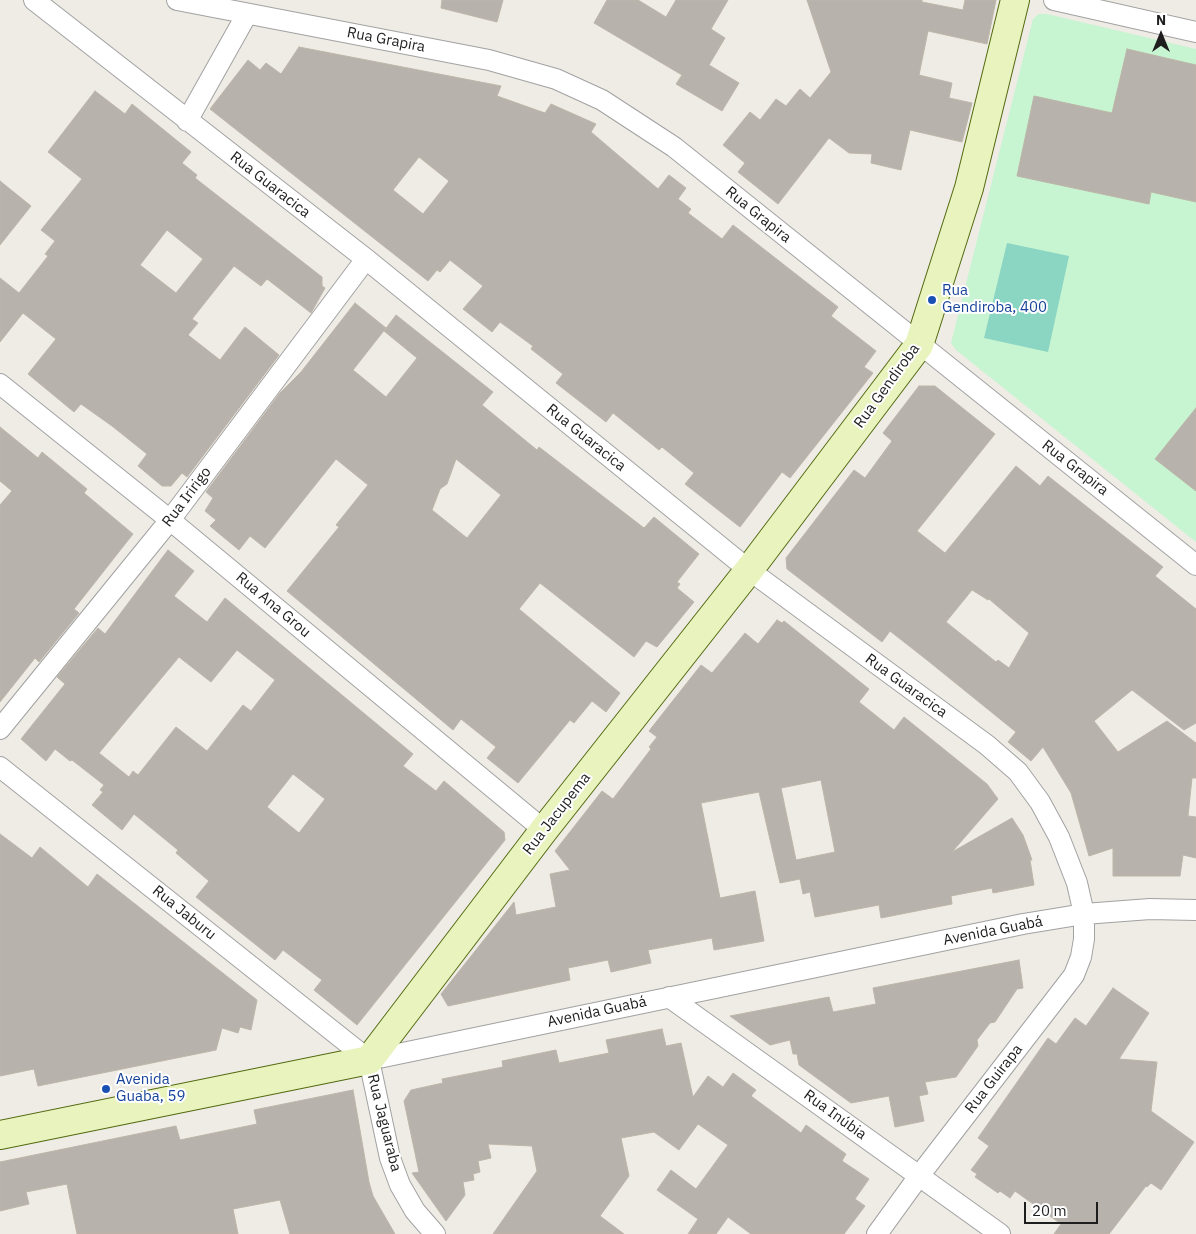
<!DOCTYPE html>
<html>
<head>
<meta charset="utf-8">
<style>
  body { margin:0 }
  #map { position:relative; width:1196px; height:1234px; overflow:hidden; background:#eeece5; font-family:"IBM Plex Sans",sans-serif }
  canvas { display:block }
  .north { position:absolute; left:1136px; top:10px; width:50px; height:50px; -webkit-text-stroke:4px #fff; paint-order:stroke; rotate:0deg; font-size:14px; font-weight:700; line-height:20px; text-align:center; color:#1e1e1e }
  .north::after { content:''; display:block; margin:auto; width:18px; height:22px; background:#1e1e1e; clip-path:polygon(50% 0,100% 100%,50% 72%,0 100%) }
  .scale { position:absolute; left:1024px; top:1202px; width:74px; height:22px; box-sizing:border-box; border:2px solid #1e1e1e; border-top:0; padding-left:6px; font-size:15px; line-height:18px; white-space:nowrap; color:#1e1e1e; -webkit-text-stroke:4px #fff; paint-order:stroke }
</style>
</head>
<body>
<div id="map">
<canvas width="1196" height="1234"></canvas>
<div class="north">N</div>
<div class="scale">20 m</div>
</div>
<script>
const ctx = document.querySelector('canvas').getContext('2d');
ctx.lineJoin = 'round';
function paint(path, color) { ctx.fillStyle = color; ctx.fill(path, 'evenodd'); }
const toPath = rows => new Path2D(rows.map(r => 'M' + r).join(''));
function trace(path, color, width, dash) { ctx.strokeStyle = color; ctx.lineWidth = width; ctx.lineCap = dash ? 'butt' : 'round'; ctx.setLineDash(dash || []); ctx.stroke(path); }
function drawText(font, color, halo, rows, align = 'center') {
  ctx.font = font + ' "IBM Plex Sans",sans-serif'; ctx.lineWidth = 4; ctx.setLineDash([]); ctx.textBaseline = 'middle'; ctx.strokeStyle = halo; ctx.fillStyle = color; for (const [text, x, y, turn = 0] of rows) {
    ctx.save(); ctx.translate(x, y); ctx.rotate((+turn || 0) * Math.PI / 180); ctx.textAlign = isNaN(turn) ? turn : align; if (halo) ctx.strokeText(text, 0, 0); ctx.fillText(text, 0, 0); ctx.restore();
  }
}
const park = toPath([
  [1039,14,1047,14,1196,49,1196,542,956,350,951,343,1033,19]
]);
const pitch = toPath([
  [1007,243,1069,256,1048,352,984,338]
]);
const building = toPath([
  [442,0,503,0,497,22,441,8,442,0],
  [607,0,638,0,666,17,676,0,728,0,711,29,725,38,709,65,739,83,722,111,676,84,682,75,594,23,607,0],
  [807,0,922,0,922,2,963,10,965,0,996,0,987,44,928,31,919,75,952,83,949,98,972,103,962,142,910,130,901,170,871,163,872,154,849,153,829,138,778,204,738,172,745,163,723,145,750,112,760,120,776,99,786,106,800,89,810,98,831,72,807,0],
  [299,47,501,86,497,96,545,113,551,104,596,124,591,132,658,189,669,175,686,188,678,199,691,209,688,213,722,239,733,225,838,307,831,316,876,351,864,367,873,373,790,478,782,472,740,527,685,484,694,473,662,447,659,450,613,413,606,422,556,383,563,374,531,349,533,346,500,322,492,332,463,309,483,286,450,260,440,272,437,270,428,281,210,109,248,60,260,70,266,63,281,74,299,47],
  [419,157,449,181,423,214,393,190,419,157],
  [1127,49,1196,65,1196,202,1151,192,1149,204,1017,176,1034,96,1112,113,1127,49],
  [95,91,125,114,132,104,191,152,182,163,197,175,195,178,322,277,322,286,325,288,311,313,267,279,261,286,234,266,192,319,198,323,188,335,220,360,245,327,279,355,187,477,182,473,171,486,162,486,138,466,147,454,112,426,81,404,74,412,28,374,56,339,23,313,0,342,0,278,19,293,48,256,45,254,55,241,41,230,82,179,48,152,95,91],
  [167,230,203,259,176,293,140,265,167,230],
  [0,181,31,206,0,245,0,181],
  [355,303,386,328,353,370,386,397,417,358,384,331,396,315,493,392,482,405,537,450,539,447,644,528,654,517,699,554,677,582,680,584,677,588,694,602,657,647,646,641,634,657,540,583,519,609,620,693,606,712,592,701,574,723,570,720,518,783,487,758,496,747,461,719,453,730,287,591,339,527,336,525,368,485,336,459,265,548,250,536,239,550,210,526,216,520,205,511,213,498,206,492,280,393,301,372,355,303],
  [456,459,501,495,467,538,432,510,440,489,447,484,456,459],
  [919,386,935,386,995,434,917,531,945,553,1016,466,1040,486,1048,476,1163,567,1155,576,1196,609,1196,723,1184,730,1132,690,1094,721,1118,752,1167,721,1196,743,1196,778,1192,778,1188,816,1196,817,1196,858,1183,855,1180,876,1113,876,1113,848,1089,856,1071,793,1043,747,1031,761,1008,742,1016,732,927,660,890,631,882,642,787,569,786,558,854,470,865,478,892,441,883,433,919,386],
  [972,590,988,600,989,599,1029,633,1009,668,998,660,996,662,946,622,972,590],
  [1196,408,1196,491,1155,459,1196,408],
  [0,427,38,458,42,452,87,489,84,493,133,534,74,609,79,613,39,662,35,658,0,702,0,505,12,491,0,481,0,427],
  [168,550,194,571,174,596,207,622,225,598,413,754,403,766,436,791,444,781,504,832,505,840,357,1025,314,990,322,980,283,950,275,960,196,897,209,881,176,853,178,850,134,814,122,830,92,805,103,792,100,790,104,785,72,760,70,761,55,749,46,761,21,739,65,684,57,677,98,628,105,634,168,550],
  [237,650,275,680,251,711,243,705,207,751,176,727,138,775,133,771,129,777,99,753,179,657,211,682,237,650],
  [293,774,325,799,299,833,267,807,293,774],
  [777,620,782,623,784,621,869,689,859,702,894,730,904,717,987,784,998,799,952,852,1012,818,1023,835,1032,860,1030,860,1034,885,993,893,992,888,951,896,952,904,881,918,879,905,815,917,810,892,803,894,800,879,780,883,759,792,701,803,720,898,755,891,764,941,714,950,712,938,648,950,651,963,611,972,608,960,568,968,570,980,448,1006,441,994,514,902,516,915,556,907,550,874,570,870,555,851,602,791,613,799,651,749,649,747,657,737,649,731,701,665,712,673,745,633,758,644,777,620],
  [821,780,835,852,796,860,781,788,821,780],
  [0,834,32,858,40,847,88,887,97,874,111,885,257,1000,251,1030,240,1027,238,1033,222,1028,216,1050,38,1086,34,1069,0,1076,0,834],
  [1019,960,1023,988,1017,989,995,1022,990,1023,977,1040,978,1046,956,1077,925,1082,928,1094,919,1096,924,1121,895,1127,889,1096,851,1103,799,1065,797,1054,793,1054,790,1040,770,1045,730,1016,829,997,833,1012,876,1004,873,988,1019,960],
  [1113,988,1149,1013,1119,1059,1157,1062,1151,1111,1194,1142,1161,1190,1151,1183,1147,1187,1146,1186,1109,1234,1054,1234,1061,1224,1015,1191,1010,1198,1000,1191,998,1193,975,1177,977,1174,971,1170,989,1146,978,1138,1048,1038,1056,1044,1075,1018,1086,1026,1113,988],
  [662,1029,666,1046,681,1043,693,1097,708,1076,723,1087,733,1073,756,1090,751,1096,801,1133,806,1125,846,1154,842,1161,869,1179,855,1199,865,1206,844,1234,751,1234,728,1217,716,1234,688,1234,698,1219,657,1190,671,1170,696,1189,728,1145,698,1124,679,1150,654,1132,621,1138,629,1176,600,1216,624,1234,493,1234,537,1171,532,1146,488,1144,491,1158,478,1161,480,1172,473,1174,474,1180,463,1182,465,1195,446,1221,412,1173,419,1172,404,1101,411,1090,443,1083,442,1079,503,1067,502,1061,556,1050,559,1063,609,1053,606,1040,662,1029],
  [353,1090,369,1182,373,1196,395,1234,290,1234,280,1200,233,1209,238,1234,77,1234,67,1184,26,1192,29,1204,0,1211,0,1162,176,1126,180,1140,257,1124,254,1110,353,1090]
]);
const street = toPath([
  [34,0,366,259,749,570,987,745,1018,772,1040,802,1059,837,1077,883,1084,914,1084,939,1081,957,1074,975,919,1176,877,1234],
  [177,0,489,60,556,79,602,100,674,147,1196,565],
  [1054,0,1196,32],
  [187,121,247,14],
  [0,384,170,520,544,830],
  [0,729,170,520,366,259],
  [0,767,369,1060],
  [669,997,1000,1234],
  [369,1060,1023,924,1084,914,1150,909,1196,910],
  [369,1060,390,1158,400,1185,415,1211,435,1234]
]);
const secondary = toPath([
  [0,1135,369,1060,544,830,749,570,919,345,969,188,1015,0]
]);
const markers = [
  [932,300,5,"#1a4fb4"],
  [106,1089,5,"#1a4fb4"]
];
const streetNames = [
  ["Rua Grapira",386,40,11],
  ["Rua Guaracica",270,185,38],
  ["Rua Grapira",758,215,39],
  ["Rua Gendiroba",887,386,-54],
  ["Rua Guaracica",586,438,39],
  ["Rua Grapira",1075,468,38],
  ["Rua Iririgo",187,497,-53],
  ["Rua Ana Grou",273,605,40],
  ["Rua Guaracica",906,686,36],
  ["Rua Jacupema",557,814,-52],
  ["Rua Jaburu",184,913,39],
  ["Avenida Guabá",993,931,-11],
  ["Avenida Guabá",597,1012,-12],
  ["Rua Guirapa",994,1079,-52],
  ["Rua Inúbia",835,1115,36],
  ["Rua Jaguaraba",384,1123,76]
];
const transitNames = [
  ["Rua",942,291],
  ["Gendiroba, 400",942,308],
  ["Avenida",116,1080],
  ["Guaba, 59",116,1097]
];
paint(park, '#c7f4d1');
paint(pitch, '#8bd5c3');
paint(building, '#b7b2ab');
trace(building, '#beb5a9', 1);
trace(street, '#a2a2a2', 22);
trace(secondary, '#536a10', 30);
trace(street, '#fff', 20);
trace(secondary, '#e8f3be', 28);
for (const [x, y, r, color] of markers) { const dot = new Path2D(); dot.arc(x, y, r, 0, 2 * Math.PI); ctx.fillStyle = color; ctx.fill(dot); trace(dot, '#fff', 2); }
drawText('15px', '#1e1e1e', '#fff', streetNames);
drawText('15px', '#164399', '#fff', transitNames, 'left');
</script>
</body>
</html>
